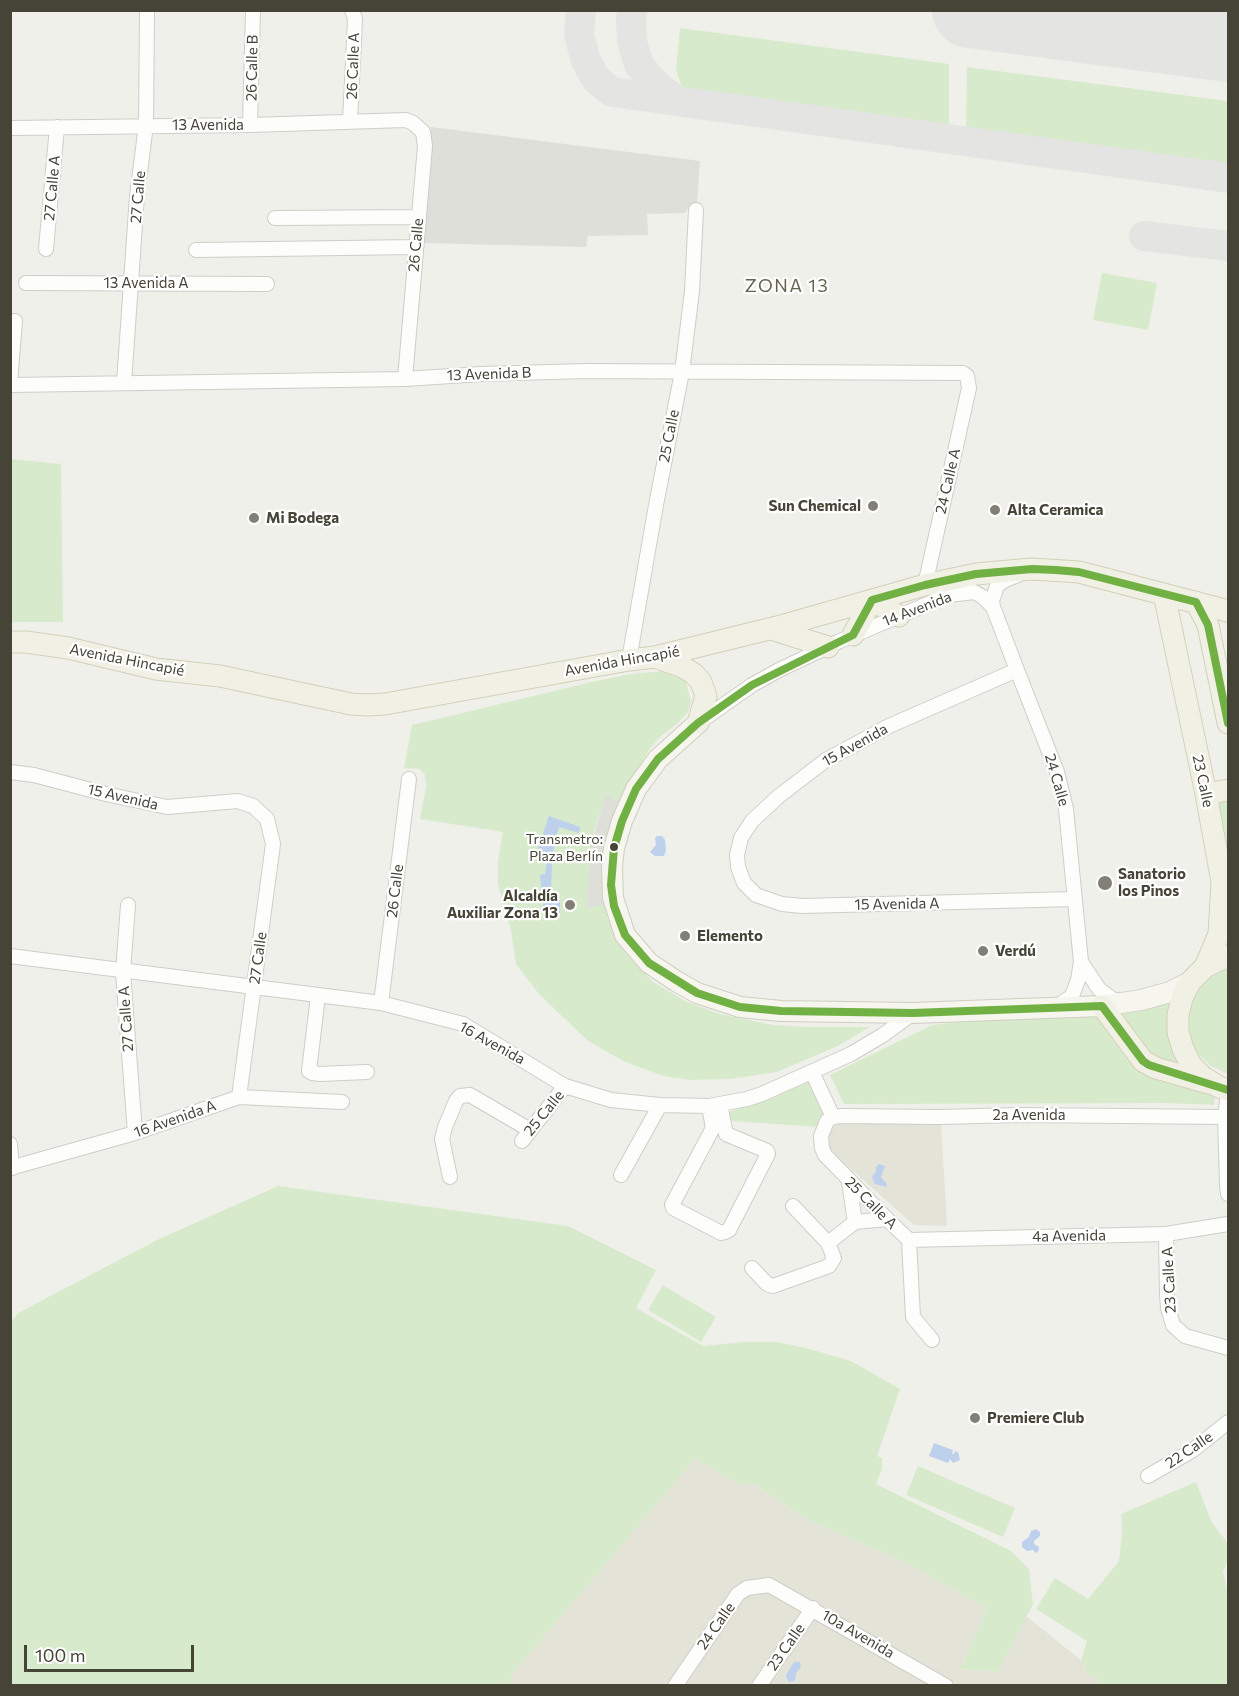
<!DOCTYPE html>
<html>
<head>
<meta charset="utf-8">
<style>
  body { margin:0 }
  #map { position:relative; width:1239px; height:1696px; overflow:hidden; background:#f0f0eb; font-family:Commissioner,sans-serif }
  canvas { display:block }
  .frame { position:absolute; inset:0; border:12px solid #464337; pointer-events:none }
  .scale { position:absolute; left:24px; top:1645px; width:170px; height:27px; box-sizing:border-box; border:3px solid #464337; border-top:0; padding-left:8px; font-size:18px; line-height:21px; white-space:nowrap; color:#464337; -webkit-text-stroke:4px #fff; paint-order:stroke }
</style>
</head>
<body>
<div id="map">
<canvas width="1239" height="1696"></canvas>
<div class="frame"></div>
<div class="scale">100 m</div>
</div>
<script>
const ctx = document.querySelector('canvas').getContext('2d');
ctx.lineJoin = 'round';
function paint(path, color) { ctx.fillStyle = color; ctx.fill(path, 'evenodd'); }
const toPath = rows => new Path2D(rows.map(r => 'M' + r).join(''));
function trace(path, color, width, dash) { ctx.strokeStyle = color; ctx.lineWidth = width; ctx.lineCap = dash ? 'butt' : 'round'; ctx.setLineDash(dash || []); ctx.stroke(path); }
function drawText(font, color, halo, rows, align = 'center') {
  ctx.font = font + ' Commissioner,sans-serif'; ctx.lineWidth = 4.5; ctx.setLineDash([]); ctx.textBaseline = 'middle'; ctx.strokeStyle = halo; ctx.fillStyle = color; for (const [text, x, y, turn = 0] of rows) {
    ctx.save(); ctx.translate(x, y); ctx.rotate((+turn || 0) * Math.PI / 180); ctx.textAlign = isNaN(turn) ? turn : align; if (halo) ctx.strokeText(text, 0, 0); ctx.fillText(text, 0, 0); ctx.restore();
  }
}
const residential = toPath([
  [840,1123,941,1124,947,1226,914,1225,836,1156,829,1148,828,1137,831,1129],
  [694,1458,740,1484,752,1483,808,1520,902,1561,987,1608,960,1669,998,1672,1026,1616,1081,1660,1087,1673,1103,1684,1117,1685,510,1686,513,1673]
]);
const green = toPath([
  [680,28,949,64,949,127,691,93,681,85,676,70],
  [967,67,1228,101,1228,165,966,129],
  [1102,273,1157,283,1148,330,1093,320],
  [11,459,61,464,63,622,11,622],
  [664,671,680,675,686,682,691,701,688,712,677,724,660,737,649,750,620,802,606,796,594,832,587,908,604,905,610,925,625,953,653,982,687,1002,720,1014,773,1025,807,1027,870,1027,838,1046,777,1072,730,1079,690,1080,663,1076,623,1061,588,1041,539,994,516,964,511,931,498,884,498,862,503,832,420,819,426,786,425,775,420,769,404,768,412,725,596,681,631,674],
  [1228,798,1228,872,1215,801],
  [1228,967,1228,1074,1211,1066,1199,1055,1191,1040,1187,1024,1189,1007,1195,992,1205,979,1219,970],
  [1174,999,1185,1069,1157,1064,1111,1012],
  [1102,1013,1140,1063,1215,1093,1214,1105,1167,1103,844,1104,830,1075,932,1025,975,1020],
  [811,1081,826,1116,818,1127,732,1121,728,1123,730,1112,734,1110,774,1097],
  [278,1186,568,1226,656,1270,636,1308,703,1346,744,1342,776,1342,806,1348,851,1361,900,1389,877,1456,882,1458,882,1469,876,1484,1011,1551,1029,1569,1033,1604,998,1672,960,1669,987,1608,902,1561,808,1520,752,1483,740,1484,695,1459,513,1673,510,1685,11,1685,11,1322,18,1313,157,1240],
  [663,1285,716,1317,701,1342,648,1310],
  [918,1466,1015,1508,1003,1537,906,1495],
  [1196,1482,1212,1523,1228,1543,1228,1560,1223,1571,1228,1594,1228,1685,1103,1684,1087,1673,1081,1660,1087,1641,1036,1609,1055,1578,1088,1599,1119,1561,1122,1534,1121,1514]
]);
const parking = toPath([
  [431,127,700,161,697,202,691,205,685,213,647,214,648,235,588,236,586,247,421,243],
  [606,795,620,802,613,819,604,889,604,905,587,908,590,848]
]);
const water = toPath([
  [549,816,580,827,579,833,559,827,556,838,552,859,551,897,560,897,560,914,544,912,540,875,545,874,547,860,535,857],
  [657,836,662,836,665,840,666,850,664,856,655,856,650,852,656,845,655,838],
  [879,1164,885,1166,881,1177,887,1184,886,1187,875,1184,873,1180,872,1176,876,1172,876,1167],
  [934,1443,953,1450,952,1454,954,1454,955,1451,958,1452,960,1460,953,1463,950,1459,948,1463,929,1456],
  [1036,1529,1040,1532,1040,1536,1034,1541,1034,1544,1039,1547,1039,1550,1036,1553,1033,1550,1027,1551,1022,1547,1022,1542,1029,1537,1031,1531],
  [794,1662,800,1662,801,1667,796,1673,795,1680,790,1682,788,1681,786,1675]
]);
const taxiway = toPath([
  [581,10,579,35,586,61,596,79,612,92,1228,178],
  [633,10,631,17,632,42,639,65,654,83,677,101],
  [1144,236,1228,246]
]);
const runway = toPath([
  [970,10,1228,44]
]);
const street = toPath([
  [350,121,355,19,352,10],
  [250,125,253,10],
  [10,128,250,125,406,120,413,123,423,132,425,146,405,379],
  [275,218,419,217],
  [46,249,57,127],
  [196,250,416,247],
  [26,283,267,284],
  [10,383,15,321],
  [124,383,137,196,146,125,147,10],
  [10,385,405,379,481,374,586,371,963,373,967,376,969,388,925,585],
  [993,607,992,601,997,586,1005,580,1018,575],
  [629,660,656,505,682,372,692,291,696,210],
  [1017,670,889,726,826,760,779,796,752,821,741,838,737,855,738,867,744,883,756,895,782,904,802,906,1075,899],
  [698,723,752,685,779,670,840,641,949,595,974,592,983,597,993,607,1017,670,1057,772,1066,809,1081,962,1078,980,1072,996,1056,1007],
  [10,772,34,775,106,794,167,807,238,801,253,806,267,819,273,844,239,1097],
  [128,905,123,972,135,1133],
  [10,956,381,1003,463,1024,565,1086,611,1100,660,1105,709,1106,747,1099,762,1094,851,1054,883,1035,913,1013],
  [1081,962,1099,989,1112,999,1121,1001],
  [318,996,309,1071,312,1073,320,1074,367,1072],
  [381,1003,409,779],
  [812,1072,833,1117],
  [1228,1093,1225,1117,1227,1184,1228,1194],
  [709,1106,713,1128,672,1205,673,1208,721,1233,725,1232,729,1230,768,1154,767,1151,726,1134,720,1104],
  [522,1141,565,1086],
  [10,1144,12,1168],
  [10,1168,135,1133,239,1097,342,1102],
  [621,1175,660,1105],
  [450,1177,442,1139,445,1127,456,1101,460,1096,470,1095,530,1130],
  [849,1182,855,1222],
  [793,1206,828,1243],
  [1166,1234,1167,1294,1168,1308,1173,1325,1185,1336,1228,1348],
  [909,1240,1166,1234,1228,1224],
  [752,1268,767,1284,773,1286,829,1266,834,1258,828,1243,855,1222,887,1219],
  [932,1340,913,1317,909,1240,887,1219,825,1155,822,1148,821,1136,827,1121,833,1117,842,1116,939,1117,1019,1115,1225,1117],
  [1148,1476,1193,1450,1228,1422],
  [675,1686,738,1594,747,1588,769,1585,946,1686],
  [759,1686,813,1608]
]);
const secondary = toPath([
  [698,723,658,759,636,789,622,821,614,848,612,867,613,898,625,935,649,963,676,981,697,993,740,1007,781,1011,913,1013,1102,1006,1141,1000,1170,992,1190,982]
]);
const primary = toPath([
  [1164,594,1206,794,1222,882,1219,934,1205,967],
  [872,600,899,616],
  [1196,602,1208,625,1228,723],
  [771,629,828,647],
  [853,635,872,600],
  [10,642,26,642,68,648,156,669,220,676,351,704,367,705,385,704,629,660,655,657,777,627,925,585,976,574,1032,569,1079,572,1228,611],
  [655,657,683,667,694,674,701,682,706,696,698,723],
  [1206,794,1228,790],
  [1228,956,1205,967,1190,982,1182,998,1178,1015,1178,1032,1183,1049,1191,1065,1203,1077,1219,1087,1228,1090],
  [1102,1006,1143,1061,1156,1068,1208,1083]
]);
const bus1 = toPath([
  [1228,723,1208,625,1196,602,1079,572,1056,570,1032,569,976,574,925,585,872,600,853,635,752,685,698,723,658,759,636,789,622,821,614,848,611,885,614,906,625,935,649,963,697,993,740,1007,781,1011,913,1013,1102,1006,1143,1061,1149,1065,1228,1090]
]);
const markers = [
  [873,506,6,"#828076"],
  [995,510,6,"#828076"],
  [254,518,6,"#828076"],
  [614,847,5,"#464337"],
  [1105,883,8,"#828076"],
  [570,905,6,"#828076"],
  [685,936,6,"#828076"],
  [983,951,6,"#828076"],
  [975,1418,6,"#828076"]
];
const busNames = [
  ["Transmetro:",603,839],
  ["Plaza Berlín",603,856]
];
const streetNames = [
  ["26 Calle A",353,66,-88],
  ["26 Calle B",252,68,-89],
  ["13 Avenida",208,125],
  ["27 Calle A",52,188,-85],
  ["27 Calle",138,197,-85],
  ["26 Calle",416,245,-85],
  ["13 Avenida A",146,283],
  ["13 Avenida B",489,374,-2],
  ["25 Calle",669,436,-79],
  ["24 Calle A",948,481,-77],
  ["14 Avenida",917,609,-21],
  ["Avenida Hincapié",127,660,11],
  ["Avenida Hincapié",622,661,-10],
  ["15 Avenida",855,745,-29],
  ["24 Calle",1057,780,74],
  ["23 Calle",1203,781,78],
  ["15 Avenida",123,797,13],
  ["26 Calle",395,891,-83],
  ["15 Avenida A",897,904,-1],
  ["27 Calle",258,958,-82],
  ["27 Calle A",126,1019,-94],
  ["16 Avenida",492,1043,29],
  ["25 Calle",544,1113,-51],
  ["2a Avenida",1029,1115],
  ["16 Avenida A",175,1119,-19],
  ["25 Calle A",871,1203,45],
  ["4a Avenida",1069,1236,-1],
  ["23 Calle A",1169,1280,-93],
  ["22 Calle",1189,1450,-34],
  ["24 Calle",716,1626,-55],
  ["10a Avenida",858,1634,30],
  ["23 Calle",786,1647,-55]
];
const poiNames = [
  ["Sun Chemical",861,506,"right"],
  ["Alta Ceramica",1007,510],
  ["Mi Bodega",266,518],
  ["Sanatorio",1118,874],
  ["los Pinos",1118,891],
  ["Alcaldía",558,896,"right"],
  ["Auxiliar Zona 13",558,913,"right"],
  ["Elemento",697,936],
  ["Verdú",995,951],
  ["Premiere Club",987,1418]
];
const quarterNames = [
  ["ZONA 13",787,286]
];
paint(residential, '#e4e3d8');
paint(green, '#d8eacc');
paint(parking, '#dfdfda');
paint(water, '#bdd0ec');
trace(taxiway, '#e4e4e2', 30);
trace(runway, '#e4e4e2', 76);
trace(street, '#cecec8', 16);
trace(secondary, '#cfcec2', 22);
trace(primary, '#d2d0b9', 23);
trace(street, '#fdfdfc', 14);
trace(secondary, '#f6f6ef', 20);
trace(primary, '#f1f0e4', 21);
trace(bus1, '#71b042', 8);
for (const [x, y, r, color] of markers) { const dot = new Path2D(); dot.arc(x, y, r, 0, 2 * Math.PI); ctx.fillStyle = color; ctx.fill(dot); trace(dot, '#fff', 2); }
drawText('14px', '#464337', '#fff', busNames, 'right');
drawText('15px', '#464337', '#fff', streetNames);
drawText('bold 15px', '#464337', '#fff', poiNames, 'left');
ctx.letterSpacing = '1.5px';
drawText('18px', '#68634e', '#fff', quarterNames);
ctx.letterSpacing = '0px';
</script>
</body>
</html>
